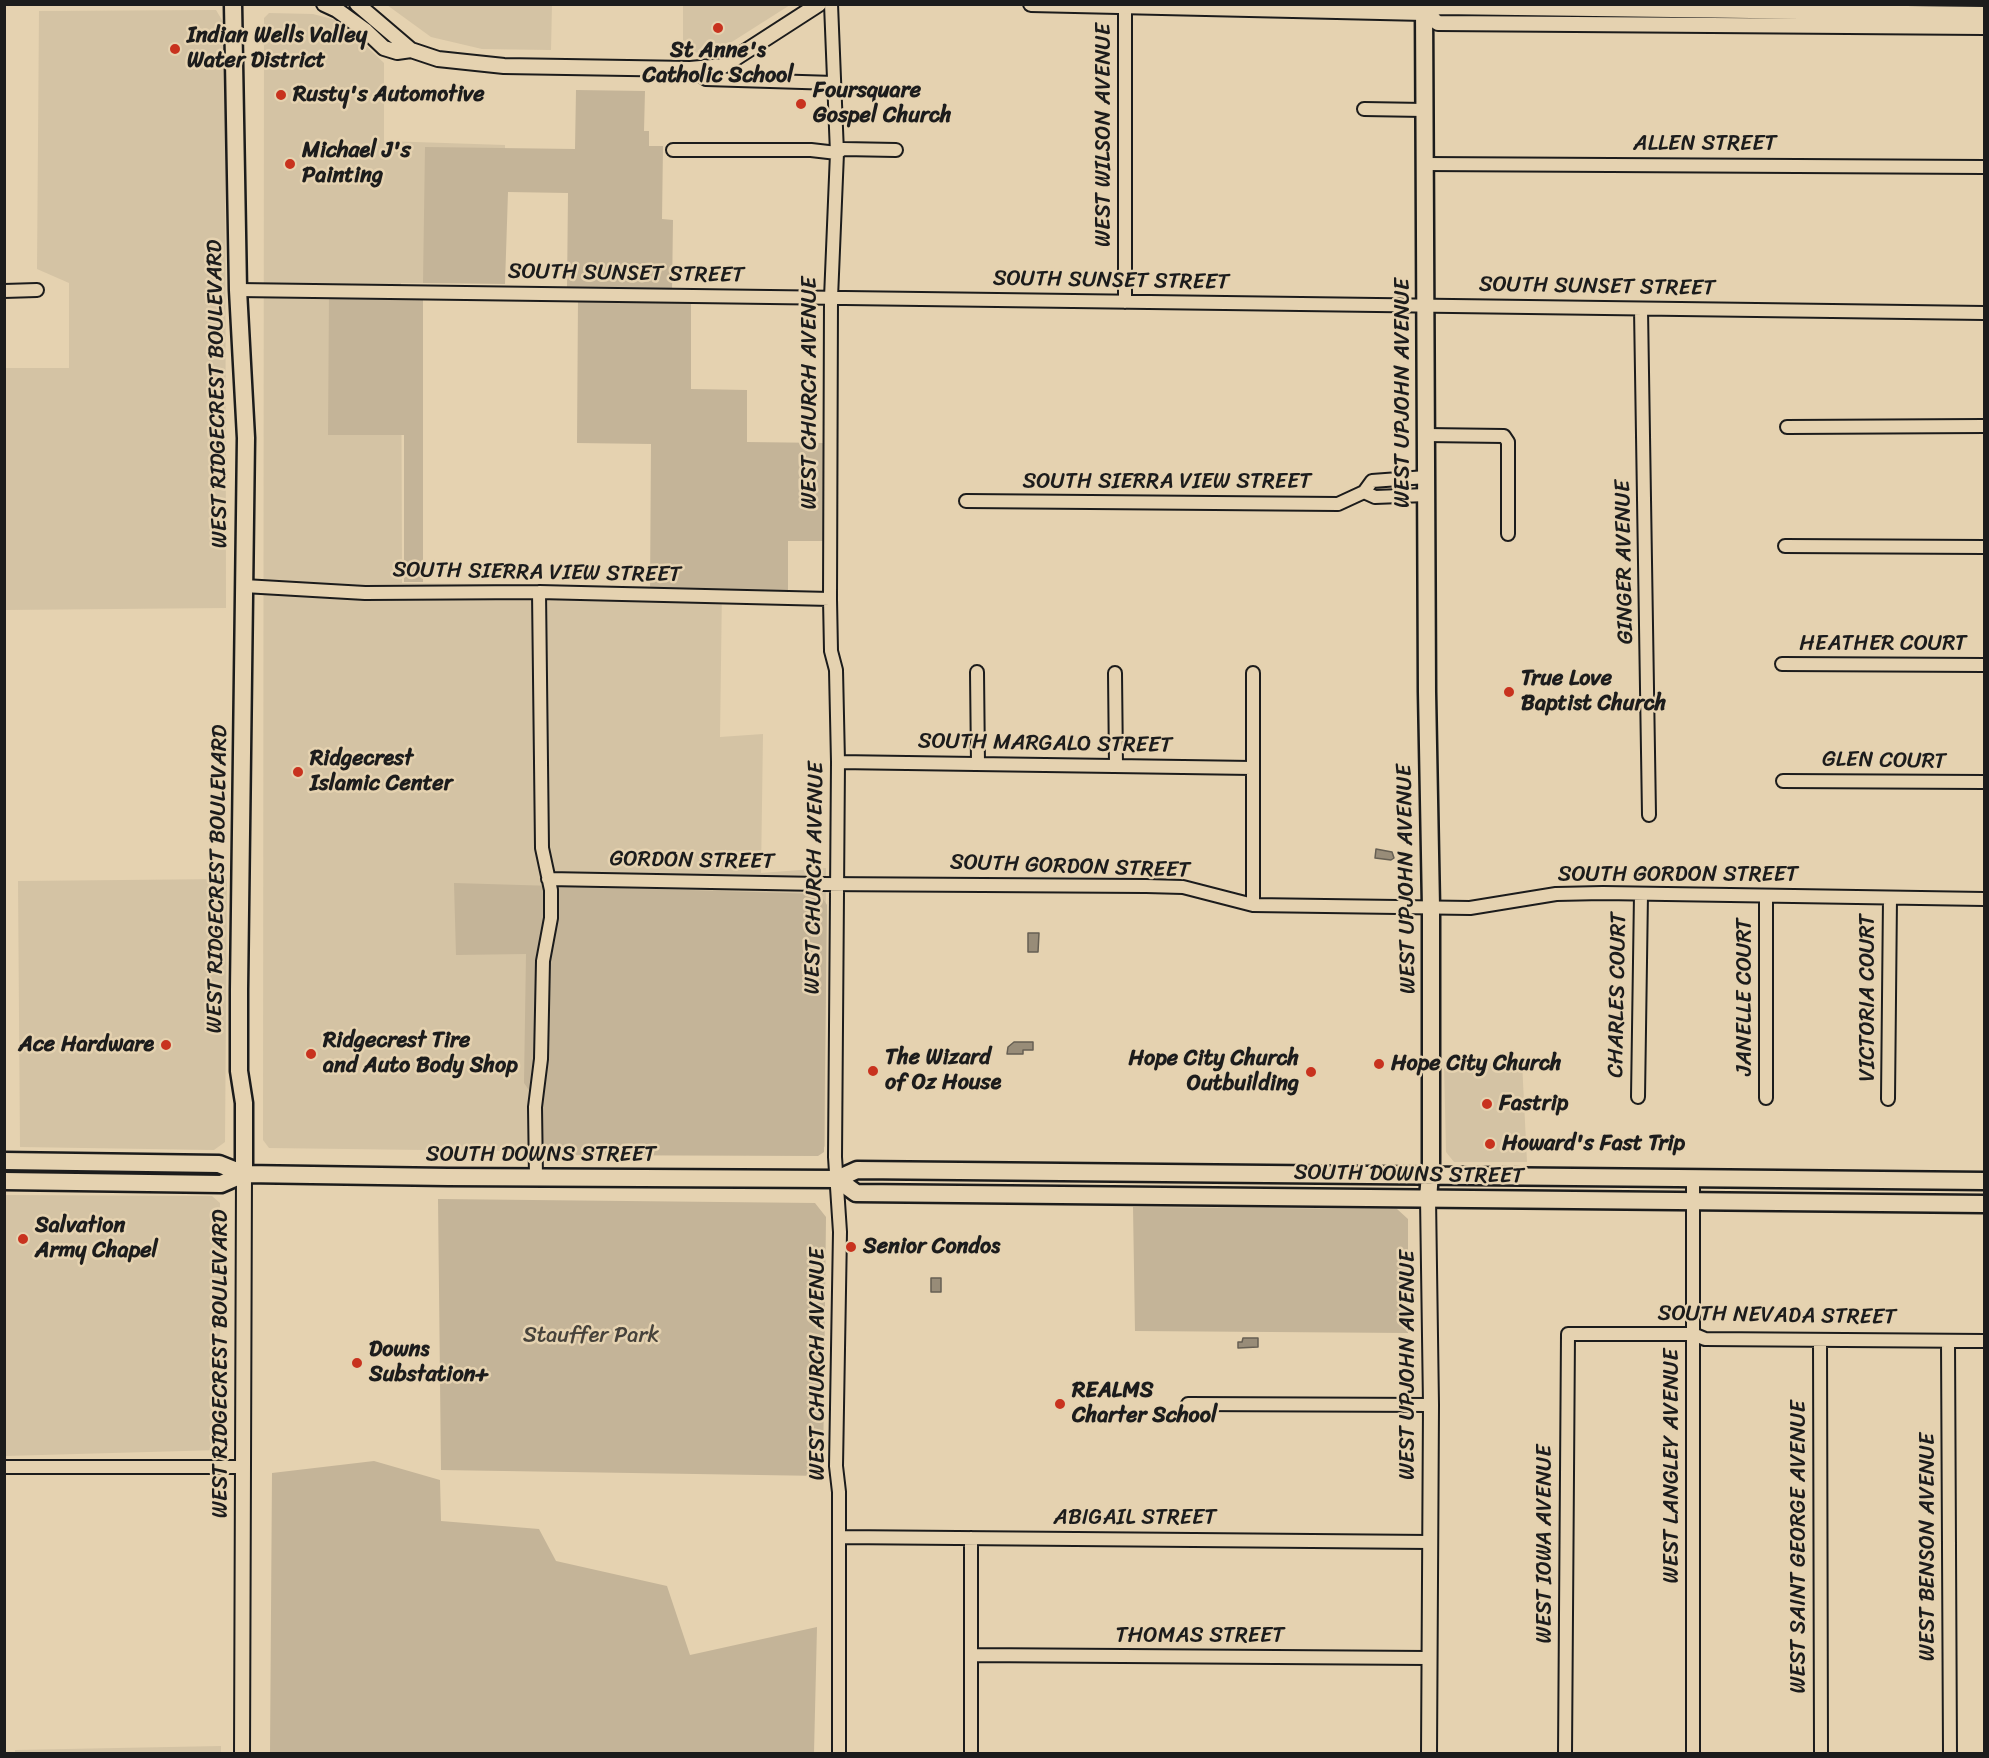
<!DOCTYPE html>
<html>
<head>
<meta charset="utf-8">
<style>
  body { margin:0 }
  #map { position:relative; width:1989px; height:1758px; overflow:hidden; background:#e5d2b0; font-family:Sriracha,sans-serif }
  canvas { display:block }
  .frame { position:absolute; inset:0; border:6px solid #1c1c1c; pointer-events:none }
</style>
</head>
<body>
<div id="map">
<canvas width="1989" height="1758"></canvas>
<div class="frame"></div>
</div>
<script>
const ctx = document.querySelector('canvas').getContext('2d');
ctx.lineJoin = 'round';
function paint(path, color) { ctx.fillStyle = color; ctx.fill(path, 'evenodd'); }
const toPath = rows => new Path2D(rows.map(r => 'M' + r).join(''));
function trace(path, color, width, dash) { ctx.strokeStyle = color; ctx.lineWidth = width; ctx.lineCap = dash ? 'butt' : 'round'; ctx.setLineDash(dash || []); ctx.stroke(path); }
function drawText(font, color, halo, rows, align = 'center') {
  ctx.font = font + ' Sriracha,sans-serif'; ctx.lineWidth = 5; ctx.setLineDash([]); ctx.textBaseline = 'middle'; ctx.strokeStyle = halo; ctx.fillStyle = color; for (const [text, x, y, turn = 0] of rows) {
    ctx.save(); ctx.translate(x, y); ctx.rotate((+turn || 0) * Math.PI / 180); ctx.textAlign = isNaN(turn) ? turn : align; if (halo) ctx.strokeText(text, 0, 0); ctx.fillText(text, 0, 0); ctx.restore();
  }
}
const built = toPath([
  [387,5,552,5,551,50,482,49,431,37],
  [683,5,683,4,790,5,716,52,683,53],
  [216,10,225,25,226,608,5,610,5,368,69,368,69,283,37,269,39,11],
  [269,13,313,14,340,21,384,63,384,141,505,145,504,283,401,283,402,583,722,587,720,737,763,734,761,873,826,868,825,1146,819,1155,269,1148,263,1140,264,18],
  [227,879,225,1142,214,1150,20,1147,18,881],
  [1522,1062,1527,1162,1454,1162,1446,1152,1444,1064],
  [5,1195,212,1196,220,1203,220,1450,5,1456],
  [221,1746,221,1754,15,1753,15,1750]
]);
const green = toPath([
  [576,90,645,91,644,131,649,131,649,146,663,146,662,219,673,220,672,292,567,290,568,193,508,192,505,284,423,283,425,147,575,149],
  [329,295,423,295,423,582,404,582,404,435,328,435],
  [578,299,691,300,691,389,747,390,747,442,827,443,827,541,788,541,788,593,650,592,651,444,577,443],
  [454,883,820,894,827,905,824,1152,818,1156,541,1155,533,1096,524,1083,526,954,456,955],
  [438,1199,815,1203,826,1217,823,1476,441,1470],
  [1133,1207,1397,1209,1408,1219,1408,1333,1135,1331],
  [374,1461,440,1480,441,1521,539,1529,556,1561,667,1586,690,1655,817,1627,814,1753,270,1753,272,1473]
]);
const water = toPath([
  [1376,849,1392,852,1394,858,1391,860,1375,858,1376,849],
  [1028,933,1039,933,1038,952,1028,952,1028,933],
  [1014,1042,1033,1042,1033,1050,1023,1050,1023,1054,1007,1054,1008,1047,1014,1042],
  [931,1278,941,1278,941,1292,931,1292,931,1278],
  [1243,1338,1258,1338,1258,1347,1238,1348,1238,1342,1242,1342,1243,1338]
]);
const minor = toPath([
  [831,4,837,153,831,298,830,599,831,651,836,670,838,762,835,1157,840,1232,836,1466,839,1492,839,1754],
  [690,69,706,79,834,83],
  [1364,109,1424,110],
  [673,150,811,150,837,153,843,149,896,150],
  [1424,164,1984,167],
  [238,290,1984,313],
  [4,291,37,290],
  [1125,302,1125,4],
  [1641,309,1649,815],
  [1787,427,1984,426],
  [1426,435,1504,436,1508,442,1508,534],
  [1364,492,1375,497,1426,495],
  [966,501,1338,504,1364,492,1372,481,1426,477],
  [1785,546,1984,547],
  [244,586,365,593,539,592,830,599],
  [1782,664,1984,665],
  [977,672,978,764],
  [1115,673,1116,766],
  [1253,673,1253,905],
  [838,762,1252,768],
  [1783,781,1984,782],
  [548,879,820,884,1146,886,1183,887,1253,905,1470,908,1556,894,1603,893,1984,899],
  [1638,1097,1641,894],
  [1766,1098,1766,896],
  [1888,1099,1890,898],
  [536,1177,535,1107,541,1059,543,961,551,918,551,890,542,848,539,592],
  [1693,1179,1693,1754],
  [1820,1340,1821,1754],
  [1948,1341,1950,1754],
  [1188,1404,1431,1405],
  [4,1467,242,1467],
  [839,1537,1430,1542],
  [971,1538,971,1754],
  [971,1655,1428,1658],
  [1565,1754,1568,1334,1693,1334,1705,1339,1984,1341]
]);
const tertiary = toPath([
  [324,4,337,10,366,31,384,48,397,52,411,50],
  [357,4,411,50,438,59,504,66,690,69,723,66,819,4],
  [1031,4,1424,13,1439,7,1984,14],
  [1424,13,1438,23,1984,27],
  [1428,1198,1431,1405,1429,1754],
  [242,1754,244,1174]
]);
const secondary = toPath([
  [233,4,238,290,246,438,239,989,239,1071,244,1103,244,1174],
  [1424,4,1427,692,1431,907,1431,1163,1428,1198],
  [4,1161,219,1164,244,1174,448,1177,837,1179,857,1170,1984,1181],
  [837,1179,856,1193,1984,1204],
  [4,1181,221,1184,244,1174]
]);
const markers = [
  [718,28,6,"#c8321e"],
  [175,49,6,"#c8321e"],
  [281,95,6,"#c8321e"],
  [801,104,6,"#c8321e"],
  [290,164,6,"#c8321e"],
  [1509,692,6,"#c8321e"],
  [298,772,6,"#c8321e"],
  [166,1045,6,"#c8321e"],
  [311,1054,6,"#c8321e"],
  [1379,1064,6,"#c8321e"],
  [873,1071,6,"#c8321e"],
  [1311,1072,6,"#c8321e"],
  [1487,1104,6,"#c8321e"],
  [1490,1144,6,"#c8321e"],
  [23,1239,6,"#c8321e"],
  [851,1247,6,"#c8321e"],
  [357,1363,6,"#c8321e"],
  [1060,1404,6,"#c8321e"]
];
const poiNames = [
  ["Indian Wells Valley",187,36],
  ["Water District",187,61],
  ["St Anne's",718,51,"center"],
  ["Catholic School",718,76,"center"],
  ["Foursquare",813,91],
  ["Gospel Church",813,116],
  ["Rusty's Automotive",293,95],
  ["Michael J's",302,151],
  ["Painting",302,176],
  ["True Love",1521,679],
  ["Baptist Church",1521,704],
  ["Ridgecrest",310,759],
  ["Islamic Center",310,784],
  ["Ridgecrest Tire",323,1041],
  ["and Auto Body Shop",323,1066],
  ["Ace Hardware",154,1045,"right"],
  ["The Wizard",885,1058],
  ["of Oz House",885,1083],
  ["Hope City Church",1299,1059,"right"],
  ["Outbuilding",1299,1084,"right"],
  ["Hope City Church",1391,1064],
  ["Fastrip",1499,1104],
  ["Howard's Fast Trip",1502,1144],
  ["Salvation",35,1226],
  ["Army Chapel",35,1251],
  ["Senior Condos",863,1247],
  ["Downs",369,1350],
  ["Substation+",369,1375],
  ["REALMS",1072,1391],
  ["Charter School",1072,1416]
];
const streetNames = [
  ["WEST WILSON AVENUE",1104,135,-90],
  ["ALLEN STREET",1705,144],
  ["SOUTH SUNSET STREET",626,274,1],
  ["SOUTH SUNSET STREET",1111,281,1],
  ["SOUTH SUNSET STREET",1597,287,1],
  ["WEST CHURCH AVENUE",810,393,-90],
  ["WEST UPJOHN AVENUE",1403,393,-90],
  ["WEST RIDGECREST BOULEVARD",218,394,-91],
  ["SOUTH SIERRA VIEW STREET",1167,482],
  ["GINGER AVENUE",1625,562,-91],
  ["SOUTH SIERRA VIEW STREET",537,573,1],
  ["HEATHER COURT",1883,644],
  ["SOUTH MARGALO STREET",1045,744,1],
  ["GLEN COURT",1884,761,1],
  ["GORDON STREET",692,861,1],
  ["SOUTH GORDON STREET",1070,867,2],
  ["SOUTH GORDON STREET",1678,875],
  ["WEST CHURCH AVENUE",815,878,-89],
  ["WEST RIDGECREST BOULEVARD",218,879,-89],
  ["WEST UPJOHN AVENUE",1407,879,-91],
  ["CHARLES COURT",1618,995,-89],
  ["JANELLE COURT",1745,997,-90],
  ["VICTORIA COURT",1868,998,-90],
  ["SOUTH DOWNS STREET",541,1155],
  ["SOUTH DOWNS STREET",1409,1175,1],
  ["SOUTH NEVADA STREET",1777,1316,1],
  ["WEST RIDGECREST BOULEVARD",221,1364,-90],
  ["WEST CHURCH AVENUE",818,1364,-90],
  ["WEST UPJOHN AVENUE",1408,1365,-90],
  ["WEST LANGLEY AVENUE",1672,1466,-90],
  ["ABIGAIL STREET",1135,1518],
  ["WEST IOWA AVENUE",1545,1544,-90],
  ["WEST SAINT GEORGE AVENUE",1799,1547,-90],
  ["WEST BENSON AVENUE",1928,1547,-90],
  ["THOMAS STREET",1200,1636]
];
const parkNames = [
  ["Stauffer Park",591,1336]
];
paint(built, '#d4c3a4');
paint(green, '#c4b498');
paint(water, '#988c78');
trace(water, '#665f53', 1.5);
trace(minor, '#1c1c1c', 16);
trace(tertiary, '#1c1c1c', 18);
trace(secondary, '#1c1c1c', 21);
trace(minor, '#e5d2b0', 12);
trace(tertiary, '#e5d2b0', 14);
trace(secondary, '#e5d2b0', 16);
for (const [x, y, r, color] of markers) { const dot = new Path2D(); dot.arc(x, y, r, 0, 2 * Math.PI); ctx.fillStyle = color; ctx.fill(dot); trace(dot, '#e5d2b0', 2); }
drawText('bold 22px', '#1c1c1c', '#e5d2b0', poiNames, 'left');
drawText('22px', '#1c1c1c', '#e5d2b0', streetNames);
drawText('22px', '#46423b', '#e5d2b0', parkNames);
</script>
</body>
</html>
